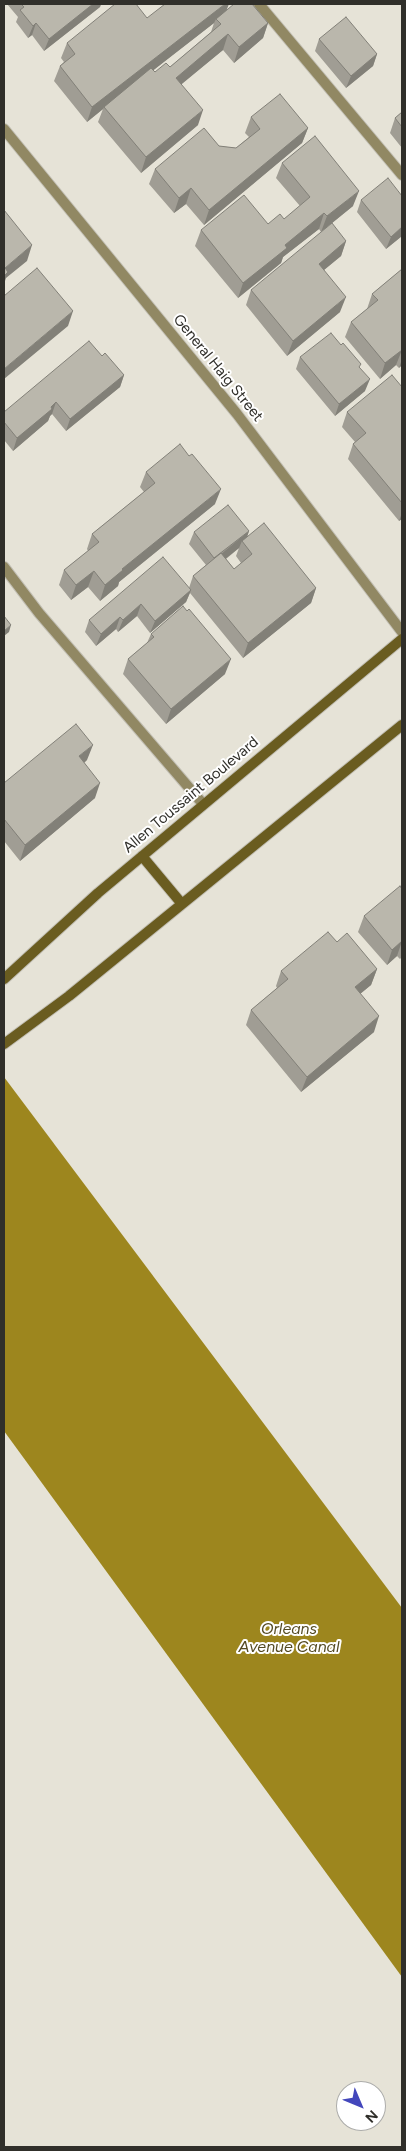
<!DOCTYPE html>
<html>
<head>
<meta charset="utf-8">
<style>
  body { margin:0 }
  #map { position:relative; width:406px; height:2151px; overflow:hidden; background:#e6e3d7; font-family:Figtree,sans-serif }
  canvas { display:block }
  .frame { position:absolute; inset:0; border:5px solid #302f2a; pointer-events:none }
  .north { position:absolute; left:336px; top:2081px; width:50px; height:50px; box-sizing:border-box; background:#fff; border:1px solid #acacaa; border-radius:50%; rotate:135deg; font-size:14px; font-weight:700; line-height:20px; text-align:center; color:#302f2a }
  .north::after { content:''; display:block; margin:auto; width:18px; height:22px; background:#4347bc; clip-path:polygon(50% 0,100% 100%,50% 72%,0 100%) }
</style>
</head>
<body>
<div id="map">
<canvas width="406" height="2151"></canvas>
<div class="frame"></div>
<div class="north">N</div>
</div>
<script>
const ctx = document.querySelector('canvas').getContext('2d');
ctx.lineJoin = 'round';
function paint(path, color) { ctx.fillStyle = color; ctx.fill(path, 'evenodd'); }
const toPath = rows => new Path2D(rows.map(r => 'M' + r).join(''));
function trace(path, color, width, dash) { ctx.strokeStyle = color; ctx.lineWidth = width; ctx.lineCap = dash ? 'butt' : 'round'; ctx.setLineDash(dash || []); ctx.stroke(path); }
function drawText(font, color, halo, rows, align = 'center') {
  ctx.font = font + ' Figtree,sans-serif'; ctx.lineWidth = 4; ctx.setLineDash([]); ctx.textBaseline = 'middle'; ctx.strokeStyle = halo; ctx.fillStyle = color; for (const [text, x, y, turn = 0] of rows) {
    ctx.save(); ctx.translate(x, y); ctx.rotate((+turn || 0) * Math.PI / 180); ctx.textAlign = isNaN(turn) ? turn : align; if (halo) ctx.strokeText(text, 0, 0); ctx.fillText(text, 0, 0); ctx.restore();
  }
}
const water = toPath([
  [4,1077,402,1608,402,1977,4,1431]
]);
const service = toPath([
  [259,4,402,175],
  [4,567,39,613,203,804]
]);
const minor = toPath([
  [4,129,237,414,402,632]
]);
const secondary = toPath([
  [142,856,182,904],
  [4,979,98,893,402,639],
  [4,1044,69,996,402,725]
]);
const wall = toPath([
  [7,4,101,4,100,7,44,51,32,35,28,38,16,22,18,17],
  [227,9,268,23,263,38,234,63,223,50,181,84,198,125,141,173,98,122,103,109,87,122,54,81,60,66,64,62,61,58,67,43,147,18],
  [214,23,211,32,170,67,155,72,153,70],
  [319,39,377,54,373,66,346,88,315,51],
  [402,112,402,148,390,133,395,118],
  [251,117,308,128,302,143,204,225,186,204,174,213,149,184,155,169,219,146,236,148,249,137,245,133],
  [282,163,353,206,321,232,319,229,283,257,281,263,238,298,195,246,201,230,268,224,284,219,300,206,276,178],
  [402,196,402,236,386,249,357,212,361,200],
  [346,241,341,256,324,270,340,312,287,356,246,305,251,290],
  [402,269,402,365,399,368,396,365,380,379,345,337,351,322,367,309,372,294],
  [102,356,124,375,120,387,66,431,52,414,50,416,48,421,13,451,4,440,4,412],
  [300,357,360,368,365,391,335,416,296,369],
  [402,387,402,519,399,521,348,459,353,444,355,442,342,427,347,412],
  [146,472,215,504,119,582,118,586,100,601,88,587,71,600,59,585,64,570,88,551,87,549,92,534,144,492,140,487],
  [249,531,247,536,316,588,311,603,243,658,190,593,186,602,150,633,137,616,118,632,116,629,96,646,85,632,89,620,189,588,193,576,206,565,189,544,194,532],
  [239,548,236,556,241,563,234,569,226,559],
  [151,634,225,674,166,724,123,674,128,659,147,643],
  [87,760,84,763,95,798,20,861,4,841,4,783],
  [402,889,402,957,400,959,397,956,387,965,358,932,364,916],
  [337,942,377,969,371,985,360,994,374,1032,301,1092,246,1025,251,1010,277,988,276,986,281,971]
]);
const shadedWall = toPath([
  [93,4,101,4,100,7,44,51,49,39],
  [225,4,229,4,225,14,216,19,214,23,105,108,104,107,103,109,87,122,92,107],
  [36,23,32,35,28,38,33,26],
  [268,23,263,38,234,63,239,47],
  [228,34,223,50,171,93,176,78],
  [377,54,373,66,346,88,351,76],
  [203,110,198,125,141,173,146,157],
  [308,128,302,143,204,225,209,210],
  [191,188,186,204,174,213,179,198],
  [359,191,353,206,321,232,327,216],
  [324,213,319,229,283,257,281,263,238,298,243,283,285,245],
  [402,227,402,236,386,249,391,237],
  [346,241,341,256,313,279,319,264],
  [32,245,27,261,6,278,4,284,4,272,5,268],
  [346,297,340,312,287,356,293,341],
  [73,311,68,326,4,379,4,369],
  [402,350,396,365,380,379,385,363],
  [402,359,402,365,399,368],
  [124,375,120,387,66,431,70,419],
  [370,379,365,391,335,416,339,404],
  [56,402,52,414,50,416,48,421,13,451,17,438],
  [221,489,215,504,119,582,118,586,100,601,105,585,122,569],
  [402,513,402,519,399,521],
  [249,531,245,544,242,541,239,548,210,571,215,559],
  [94,571,88,587,71,600,76,585],
  [316,588,311,603,243,658,248,643],
  [191,590,186,602,150,633,155,621],
  [141,604,137,616,118,632,123,620],
  [120,617,116,629,96,646,101,634],
  [11,625,9,632,4,636,4,631],
  [231,659,225,674,166,724,171,709],
  [93,745,87,760,73,772,79,756],
  [100,783,95,798,20,861,25,845],
  [402,941,397,956,387,965,392,950],
  [377,969,371,985,349,1003,355,987],
  [379,1016,374,1032,301,1092,307,1077]
]);
const building = toPath([
  [21,4,93,4,49,39,36,23,33,26,20,10,24,7,21,4],
  [115,4,136,4,147,18,165,4,225,4,92,107,60,66,75,54,67,43,115,4],
  [234,4,252,4,268,23,239,47,228,34,176,78,203,110,146,157,104,107,151,68,155,72,166,63,170,67,221,24,216,19,234,4],
  [346,17,377,54,351,76,319,39,346,17],
  [280,94,308,128,209,210,191,188,179,198,155,169,204,128,219,146,236,148,260,129,251,117,280,94],
  [402,112,402,127,395,118,402,112],
  [315,136,359,191,327,216,324,213,285,245,287,248,243,283,201,230,244,195,268,224,280,214,284,219,310,197,282,163,315,136],
  [388,178,402,196,402,227,391,237,361,200,388,178],
  [4,210,32,245,5,268,8,272,4,276,4,210],
  [332,223,346,241,319,264,346,297,293,341,251,290,332,223],
  [37,268,73,311,4,369,4,296,37,268],
  [402,269,402,351,402,350,385,363,351,322,378,300,372,294,402,269],
  [331,333,341,345,343,343,361,364,359,367,370,379,339,404,300,357,331,333],
  [89,341,102,356,105,353,124,375,70,419,56,402,51,407,52,409,17,438,4,422,4,412,89,341],
  [392,375,402,387,402,389,401,390,402,391,402,503,353,444,366,433,347,412,392,375],
  [180,444,189,456,192,454,221,489,122,569,123,570,105,585,94,571,76,585,64,570,99,542,92,534,155,483,146,472,180,444],
  [228,505,249,531,214,558,194,532,228,505],
  [264,523,316,588,248,643,193,576,221,553,234,569,252,554,242,541,264,523],
  [163,557,191,590,155,621,141,604,123,620,120,617,101,634,89,620,163,557],
  [183,606,187,611,189,609,231,659,171,709,128,659,154,637,151,634,183,606],
  [4,616,11,625,4,631,4,616],
  [76,724,93,745,79,756,100,783,25,845,4,819,4,783,76,724],
  [400,886,402,889,402,941,392,950,364,916,400,886],
  [328,932,337,942,347,933,377,969,355,987,379,1016,307,1077,251,1010,288,979,281,971,328,932]
]);
const streetNames = [
  ["General Haig Street",218,368,51],
  ["Allen Toussaint Boulevard",191,795,-40]
];
const waterNames = [
  ["Orleans",289,1629],
  ["Avenue Canal",289,1647]
];
paint(water, '#9d861e');
trace(service, '#c2bfb4', 12);
trace(minor, '#c2bfb4', 12);
trace(secondary, '#c2bfb4', 12);
trace(service, '#918863', 10);
trace(minor, '#918863', 10);
trace(secondary, '#6a5c20', 10);
paint(wall, '#a09d94');
paint(shadedWall, '#828078');
paint(building, '#bab7ac');
trace(building, '#828078', 1);
drawText('15px', '#302f2a', '#fff', streetNames);
drawText('italic 16px', '#554b23', '#fff', waterNames);
</script>
</body>
</html>
